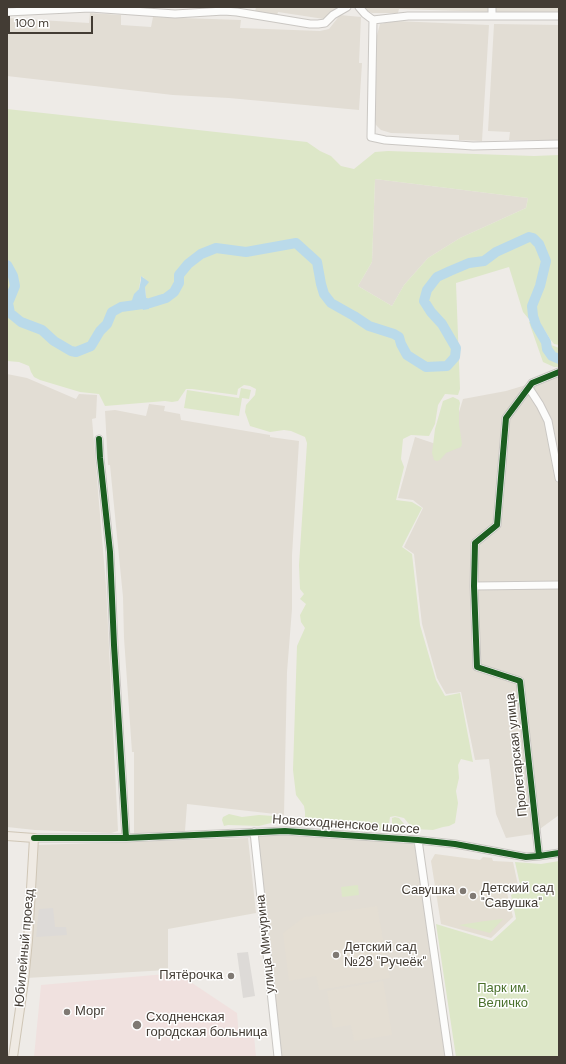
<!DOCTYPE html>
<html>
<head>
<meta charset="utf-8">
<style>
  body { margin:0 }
  #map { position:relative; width:566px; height:1064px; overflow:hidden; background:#eeebe7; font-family:"DM Sans",sans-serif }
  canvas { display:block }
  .frame { position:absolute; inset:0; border:8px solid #433c34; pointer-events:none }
  .scale { position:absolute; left:8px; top:16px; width:85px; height:18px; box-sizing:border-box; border:2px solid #433c34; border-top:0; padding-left:5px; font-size:12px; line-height:14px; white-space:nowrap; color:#433c34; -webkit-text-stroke:3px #fff; paint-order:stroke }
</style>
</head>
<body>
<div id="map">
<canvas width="566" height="1064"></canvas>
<div class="frame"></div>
<div class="scale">100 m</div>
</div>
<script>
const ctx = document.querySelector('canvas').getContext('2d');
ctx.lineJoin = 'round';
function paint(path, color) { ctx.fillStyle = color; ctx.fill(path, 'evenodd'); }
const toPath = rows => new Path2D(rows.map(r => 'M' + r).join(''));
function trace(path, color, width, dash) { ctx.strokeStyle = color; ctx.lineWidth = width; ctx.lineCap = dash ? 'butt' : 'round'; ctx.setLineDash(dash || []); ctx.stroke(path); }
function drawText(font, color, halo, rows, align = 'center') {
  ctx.font = font + ' "DM Sans",sans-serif'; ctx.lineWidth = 3; ctx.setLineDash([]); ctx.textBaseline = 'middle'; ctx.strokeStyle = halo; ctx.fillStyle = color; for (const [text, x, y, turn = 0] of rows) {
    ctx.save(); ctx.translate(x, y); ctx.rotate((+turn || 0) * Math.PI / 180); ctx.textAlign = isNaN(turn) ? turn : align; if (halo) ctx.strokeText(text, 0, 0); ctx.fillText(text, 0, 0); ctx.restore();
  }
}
const residential = toPath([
  [256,7,338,7,324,19,278,12,277,16,255,12],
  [363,7,490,7,490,12,399,9,398,13,372,13,365,10],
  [495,7,559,7,559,13,495,12],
  [90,13,121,15,121,25,151,27,153,17,241,20,240,28,320,31,329,29,340,15,361,17,359,63,362,63,359,110,229,98,173,95,7,76,7,18,89,23],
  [395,21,489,25,482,141,459,140,459,135,391,133,381,130,376,125,375,121,377,35,380,24],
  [494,24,559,25,559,140,509,140,510,132,488,131],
  [375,179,528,198,526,208,460,238,428,258,404,285,392,306,358,286,372,262],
  [7,374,27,378,76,399,79,394,97,395,96,418,92,419,106,586,118,831,111,833,35,830,7,827],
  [559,375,559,815,533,834,506,838,496,814,489,759,475,760,461,692,446,694,437,678,422,624,414,554,404,547,423,508,413,500,398,498,415,437,448,448,463,399,506,391],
  [149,404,165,406,164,411,180,414,181,420,270,435,270,437,299,441,292,555,292,609,287,672,284,815,187,804,185,831,134,834,134,752,132,752,124,638,123,597,110,465,108,465,105,411,115,410,146,416],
  [287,834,413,843,415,848,446,1057,282,1057,257,836],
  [248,838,256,913,168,929,168,970,26,978,36,845]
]);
const education = toPath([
  [435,854,480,860,483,857,492,858,493,861,513,862,519,890,507,893,513,917,491,938,441,924,431,861],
  [377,906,390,978,319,990,316,976,289,981,283,933,304,917],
  [383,981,392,1035,354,1041,351,1025,333,1028,327,991]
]);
const medical = toPath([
  [177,973,237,1013,239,1038,254,1036,256,1057,34,1057,41,985]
]);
const green = toPath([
  [7,109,307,142,320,151,331,156,341,166,354,169,375,152,388,151,534,156,559,155,559,345,554,344,550,339,544,329,536,323,545,333,551,345,559,348,559,367,554,367,543,362,529,322,536,323,528,318,523,312,509,267,456,283,460,389,458,395,445,394,438,405,435,424,429,436,411,435,403,439,401,459,404,467,396,500,412,502,422,508,402,547,412,554,420,625,436,680,445,696,460,693,473,762,461,759,458,765,459,778,456,791,458,803,455,823,449,826,443,827,433,830,413,829,404,818,395,816,390,817,388,830,313,824,305,818,305,812,304,806,296,795,293,770,297,646,305,628,301,622,300,615,306,604,300,599,304,594,300,589,299,565,307,443,305,437,291,431,284,430,270,432,250,426,245,412,246,405,255,395,256,389,250,386,244,385,238,389,237,395,192,389,186,389,178,401,172,402,165,401,105,406,99,394,80,392,40,380,34,377,31,372,29,366,19,362,7,361],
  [375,179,528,198,526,208,460,238,428,258,404,285,392,306,358,286,372,262],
  [141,276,144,278,146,297,150,303,149,306,120,309,131,303,139,289],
  [241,388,251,390,249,399,242,398,239,416,184,408,187,390,239,398],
  [453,397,459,400,460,403,459,409,459,424,462,444,461,447,446,453,440,460,437,461,434,460,432,453,435,429,443,401],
  [229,814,242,817,259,815,273,816,275,819,275,822,259,826,228,825,224,826,222,820,223,817],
  [395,817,399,818,405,825,407,831,401,833,394,832,392,830,392,818],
  [559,861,559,1057,456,1057,436,924,492,941,516,919,511,895,521,889,515,862,541,864],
  [358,885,359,895,342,897,341,887],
  [503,919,490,933,459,925,485,921]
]);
const parking = toPath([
  [53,908,55,927,66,927,67,935,36,937,39,909],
  [248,952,255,996,243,998,237,953]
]);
const water = toPath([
  [141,276,149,282,145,287,146,297,150,303,149,309,143,310,142,307,139,306,120,309,131,303,134,294,139,289,141,280]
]);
const river = toPath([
  [7,265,13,276,15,286,8,303,10,313,21,322,42,330,54,341,71,351,76,352,91,346,100,331,107,324,112,312,121,307,150,303,166,298,174,292,179,283,179,275,188,264,201,254,216,248,246,252,296,243,317,262,321,284,324,294,331,303,354,316,369,326,394,334,399,337,401,344,407,355,426,367,447,366,455,357,456,348,442,324,431,312,424,301,427,290,437,277,450,271,469,263,484,261,496,252,529,237,533,238,539,244,546,261,540,286,532,306,533,316,536,325,546,342,547,349,552,356,559,359]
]);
const minor = toPath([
  [359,7,365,14,373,20,408,16,559,16],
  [7,12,90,8,175,14,224,11,237,12,310,24,318,24,325,23,333,15,347,7],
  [492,15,492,7],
  [373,20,371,137,385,140,473,146,559,144],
  [529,388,540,405,548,421,559,478],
  [99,439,100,458,110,552,114,645,126,838],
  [474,586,559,585],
  [254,832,278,1057],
  [34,838,126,838,285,831,418,840,455,844,526,857,539,856,559,853],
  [418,840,449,1057],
  [539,856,520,681,477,667,474,586,475,543,497,525,506,418,532,383,559,372]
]);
const major = toPath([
  [7,836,34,838,28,940,24,981,13,1057]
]);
const cycleway = toPath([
  [99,439,100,458,110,552,114,645,126,838],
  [34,838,126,838,285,831,418,840,455,844,526,857,539,856,559,853],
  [539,856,520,681,477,667,474,586,475,543,497,525,506,418,532,383,559,372]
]);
const markers = [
  [463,891,4,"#7f7973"],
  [473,896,4,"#7f7973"],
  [336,955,4,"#7f7973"],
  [231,976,4,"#7f7973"],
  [67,1012,4,"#7f7973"],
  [137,1025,5,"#7f7973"]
];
const streetNames = [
  ["Пролетарская улица",517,755,-96],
  ["Новосходненское шоссе",346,825,4],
  ["улица Мичурина",266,944,-96],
  ["Юбилейный проезд",25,948,-85]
];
const poiNames = [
  ["Детский сад",481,889],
  ["\"Савушка\"",481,904],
  ["Савушка",455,891,"right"],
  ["Детский сад",344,948],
  ["№28 \"Ручеёк\"",344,963],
  ["Пятёрочка",223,976,"right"],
  ["Морг",75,1012],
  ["Сходненская",146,1018],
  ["городская больница",146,1033]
];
const parkNames = [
  ["Парк им.",503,989],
  ["Величко",503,1004]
];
paint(residential, '#e2ddd4');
paint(education, '#e4ded3');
paint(medical, '#f0e1df');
paint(green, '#dde7c8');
paint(parking, '#dddad7');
paint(water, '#badaea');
trace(river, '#badaea', 10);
trace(minor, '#cac7c3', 9);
trace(major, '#cfc6b6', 10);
trace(minor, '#fcfcfb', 7);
trace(major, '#efeae3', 8);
trace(cycleway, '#1b5e20', 6);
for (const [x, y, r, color] of markers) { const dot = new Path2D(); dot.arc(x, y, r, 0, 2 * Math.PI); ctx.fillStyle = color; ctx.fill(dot); trace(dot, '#fff', 1.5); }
drawText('13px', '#433c34', '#fff', streetNames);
drawText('13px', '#433c34', '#fff', poiNames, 'left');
drawText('13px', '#4a702c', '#fff', parkNames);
</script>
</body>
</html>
